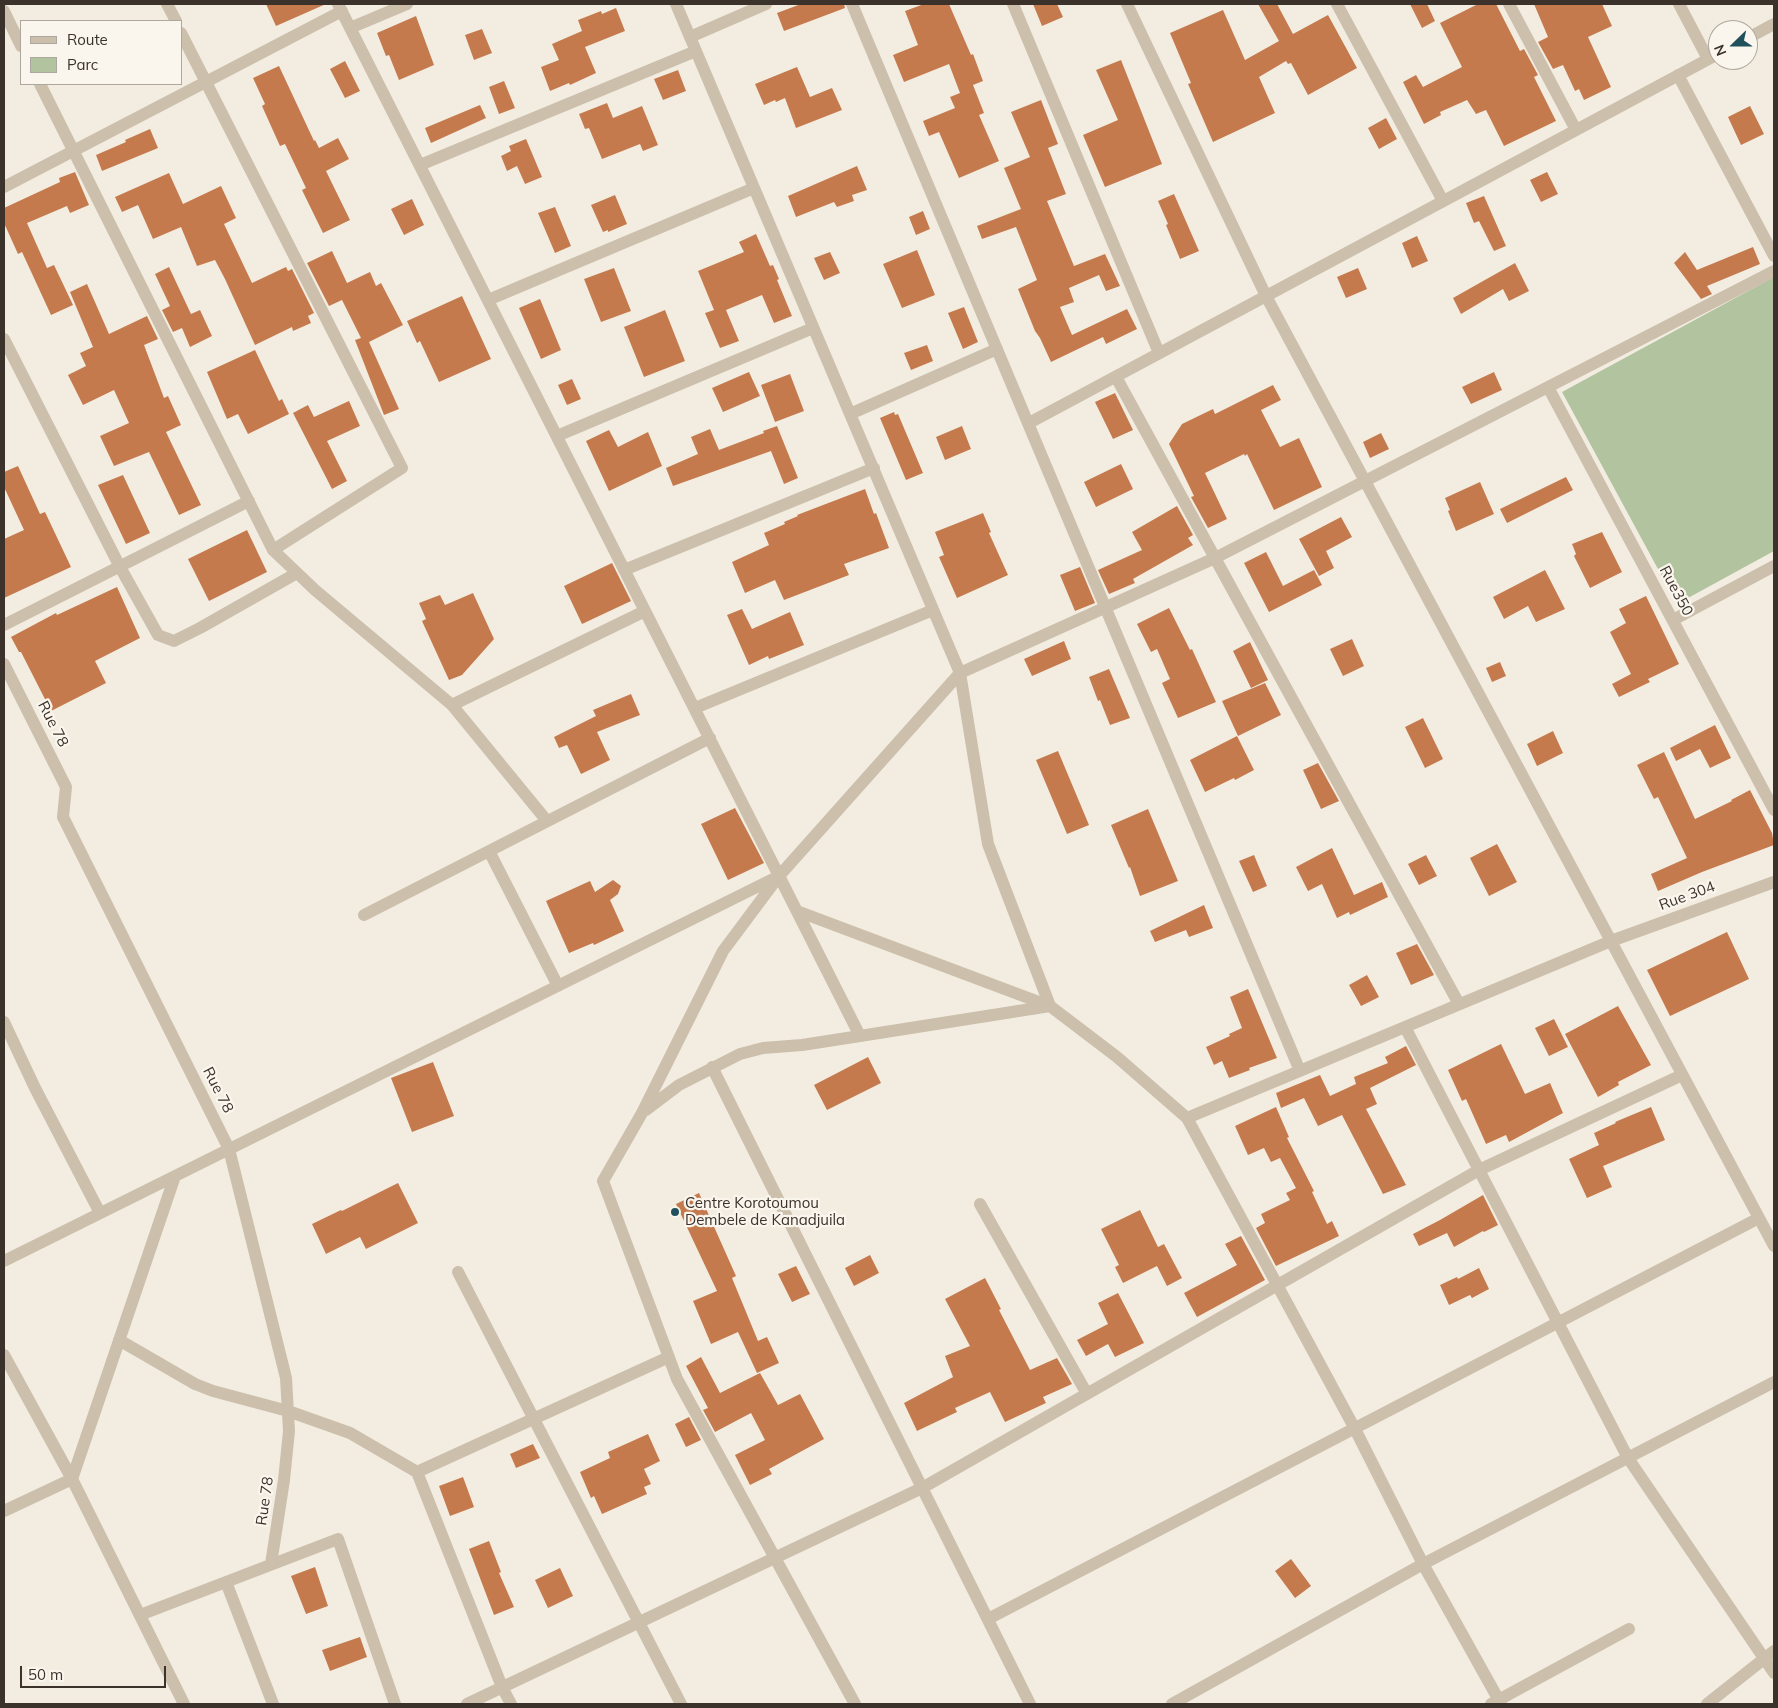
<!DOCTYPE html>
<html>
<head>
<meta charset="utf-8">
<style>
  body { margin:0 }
  #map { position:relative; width:1778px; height:1708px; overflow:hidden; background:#f3ede1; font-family:Mulish,sans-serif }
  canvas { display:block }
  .frame { position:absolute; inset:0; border:5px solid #3a322b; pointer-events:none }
  .legend { position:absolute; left:20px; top:20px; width:162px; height:65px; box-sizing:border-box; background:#faf6ed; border:1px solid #ada89f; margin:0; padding:6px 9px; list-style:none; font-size:15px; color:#3a322b }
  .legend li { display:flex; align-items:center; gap:10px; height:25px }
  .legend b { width:25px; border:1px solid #ada89f }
  .north { position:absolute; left:1708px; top:20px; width:50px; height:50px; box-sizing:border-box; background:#faf6ed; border:1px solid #ada89f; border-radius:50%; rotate:248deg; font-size:14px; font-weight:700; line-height:20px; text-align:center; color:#3a322b }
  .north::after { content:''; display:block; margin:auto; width:18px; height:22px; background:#20505b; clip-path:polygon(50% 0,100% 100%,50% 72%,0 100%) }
  .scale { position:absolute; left:20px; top:1666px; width:146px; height:22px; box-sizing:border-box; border:2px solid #3a322b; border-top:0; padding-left:6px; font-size:15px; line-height:18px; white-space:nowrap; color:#3a322b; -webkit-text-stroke:4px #faf6ed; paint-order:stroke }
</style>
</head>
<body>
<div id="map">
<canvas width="1778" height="1708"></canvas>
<div class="frame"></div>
<ul class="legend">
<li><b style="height:6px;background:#ccbfac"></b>Route</li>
<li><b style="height:14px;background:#b2c3a0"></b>Parc</li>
</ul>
<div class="north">N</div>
<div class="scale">50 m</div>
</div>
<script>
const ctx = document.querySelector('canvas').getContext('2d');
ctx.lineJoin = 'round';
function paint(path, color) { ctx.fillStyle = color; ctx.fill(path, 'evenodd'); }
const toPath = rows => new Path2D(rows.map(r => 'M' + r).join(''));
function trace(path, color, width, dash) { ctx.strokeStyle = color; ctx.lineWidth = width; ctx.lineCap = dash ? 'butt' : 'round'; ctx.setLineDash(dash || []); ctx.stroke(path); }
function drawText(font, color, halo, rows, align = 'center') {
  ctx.font = font + ' Mulish,sans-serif'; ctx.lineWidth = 4.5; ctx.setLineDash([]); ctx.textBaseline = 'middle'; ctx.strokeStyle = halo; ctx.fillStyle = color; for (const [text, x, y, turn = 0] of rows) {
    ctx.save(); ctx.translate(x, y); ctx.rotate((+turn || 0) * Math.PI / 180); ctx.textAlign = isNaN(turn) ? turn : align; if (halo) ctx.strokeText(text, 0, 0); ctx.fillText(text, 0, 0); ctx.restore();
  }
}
const green = toPath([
  [1774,277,1774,551,1677,604,1562,392]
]);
const building = toPath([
  [266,4,326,4,276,26],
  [801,4,844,4,845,8,784,31,777,13],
  [924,4,949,4,971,55,973,54,983,81,973,85,984,113,979,115,999,161,959,178,939,132,929,136,923,121,955,108,950,97,960,93,949,64,904,82,893,55,918,45,905,11],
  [1033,4,1057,4,1063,17,1042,26],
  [1258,4,1277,4,1293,34,1328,15,1357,68,1308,95,1291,63,1288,64,1286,61,1259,77,1275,113,1213,142,1188,84,1191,83,1170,33,1223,10,1245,60,1279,41],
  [1410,4,1427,4,1435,21,1422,28],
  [1478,4,1496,4,1520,51,1524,49,1538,75,1534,77,1556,121,1504,146,1486,110,1476,114,1467,100,1440,112,1441,115,1424,124,1403,82,1416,75,1423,87,1462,67,1440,23],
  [1534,4,1602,4,1612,26,1588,37,1611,87,1584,100,1579,89,1575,91,1563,65,1553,69,1538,42,1548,37],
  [616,8,625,31,585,47,596,73,570,85,569,83,550,91,541,67,559,60,552,44,582,31,578,20,601,11,602,14],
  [416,16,434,65,399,80,389,55,386,56,377,33],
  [482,29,492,53,474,60,465,35],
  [1121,60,1162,164,1105,187,1083,135,1118,120,1096,70],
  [345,61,360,91,345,98,330,69],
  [279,66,314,141,315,140,319,148,338,138,349,159,326,171,350,220,323,233,302,190,306,188,285,144,280,146,262,106,265,104,253,78],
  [797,67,810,97,832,88,842,110,796,128,785,98,776,102,775,100,764,105,755,84],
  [678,70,686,91,663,100,654,79],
  [504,81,515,108,499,114,489,87],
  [1041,100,1058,144,1048,148,1066,194,1047,201,1074,266,1105,254,1120,286,1106,291,1099,275,1069,288,1074,302,1060,307,1072,335,1127,309,1137,329,1106,344,1103,337,1051,362,1040,338,1035,331,1018,289,1037,280,1016,227,982,239,977,226,1021,209,1004,168,1030,157,1011,112],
  [607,103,613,118,642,106,658,145,643,151,640,144,602,159,589,128,585,129,579,114],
  [480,105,486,118,431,143,425,128],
  [1750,106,1764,134,1741,145,1728,117],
  [1386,118,1397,139,1379,149,1368,128],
  [150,129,158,148,102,171,96,155,126,142,125,140],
  [526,139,542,177,525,184,517,166,507,171,501,156,511,151,509,146],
  [857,166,867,190,852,195,854,201,837,207,834,202,796,217,788,196],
  [75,172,89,205,70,213,67,206,27,223,47,268,54,265,73,305,51,315,22,252,18,254,4,223,4,208,60,182,59,178],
  [1547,172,1558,194,1541,202,1530,180],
  [169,173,183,204,221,186,236,218,224,224,252,283,286,267,288,271,292,269,314,313,308,316,311,323,293,331,292,327,255,345,225,279,215,260,197,266,181,227,153,239,138,205,122,212,115,197],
  [1174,194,1199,251,1180,259,1166,225,1168,224,1158,201],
  [615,195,627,224,608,232,608,230,603,232,591,205],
  [1484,196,1506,246,1494,251,1479,221,1474,223,1466,203],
  [412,199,424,225,404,235,391,209],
  [555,207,571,246,555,253,538,213],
  [923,211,930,229,916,235,909,217],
  [756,234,770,266,773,265,779,279,777,280,792,316,774,323,762,295,726,310,739,341,720,348,705,313,714,310,698,271,744,252,739,242],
  [1417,236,1428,261,1412,268,1402,243],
  [1753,247,1760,264,1707,286,1712,294,1701,299,1674,263,1685,252,1697,270],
  [917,250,935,295,902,308,883,264],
  [332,251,347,283,370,272,376,286,381,283,403,325,369,342,399,409,384,415,355,340,361,338,342,300,329,306,307,263],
  [830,252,840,273,824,280,814,258],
  [1515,263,1529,291,1509,301,1503,289,1461,314,1453,298],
  [169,267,191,314,200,310,212,336,190,347,182,328,173,332,162,310,170,306,155,274],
  [614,268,631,311,601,322,584,279],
  [1358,268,1367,289,1346,298,1337,277],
  [87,284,109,334,147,316,158,339,144,345,164,398,168,396,181,425,166,432,201,505,179,515,149,452,114,466,100,436,129,423,114,390,83,405,68,375,86,366,80,353,93,347,70,292],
  [462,296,491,359,439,382,420,341,417,343,407,321],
  [540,299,561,350,541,359,519,308],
  [964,307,978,342,963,349,948,313],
  [665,310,685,361,644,377,624,327],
  [927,345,933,361,911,370,904,353],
  [255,350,279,401,282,399,289,414,248,434,238,414,227,419,207,372],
  [749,372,760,396,723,412,712,388],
  [1494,372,1502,390,1471,404,1462,387],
  [790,374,804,411,775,422,761,385],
  [572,379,581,399,567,405,558,385],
  [1273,385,1281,400,1261,410,1280,447,1299,438,1322,487,1274,510,1247,454,1245,456,1244,454,1205,473,1227,519,1208,528,1191,497,1194,496,1169,444,1182,424,1213,409,1215,414],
  [1115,393,1133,430,1113,439,1095,402],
  [349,401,360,426,327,441,347,481,332,489,293,413,308,405,314,417],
  [894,412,895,415,898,414,923,473,906,480,880,418],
  [777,426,798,478,784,484,771,451,673,486,666,468,698,454,691,437,710,429,719,450,764,433,763,431],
  [962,426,971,449,945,460,936,437],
  [609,430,618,447,648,432,662,466,609,491,586,441],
  [1381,433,1389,449,1370,458,1363,442],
  [1121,464,1133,489,1096,507,1084,482],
  [18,466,40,514,45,512,71,567,4,598,4,539,24,530,4,487,4,472],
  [123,475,150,533,126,544,98,485],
  [1566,477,1573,490,1507,523,1500,509],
  [1480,482,1494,514,1456,531,1448,511,1450,510,1445,498],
  [865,489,874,514,876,513,889,548,844,564,849,575,784,600,775,580,745,593,732,562,769,545,764,533,785,524,784,522,798,516,797,515],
  [1177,506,1193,535,1188,538,1193,545,1133,579,1135,583,1109,594,1098,570,1142,550,1132,532],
  [983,513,991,532,989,533,1008,575,957,598,939,557,944,555,935,532],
  [1341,517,1352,537,1326,551,1334,568,1319,576,1299,539],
  [247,530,267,572,209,601,188,559],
  [1602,532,1622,572,1590,588,1574,556,1576,554,1572,544],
  [1266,552,1283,586,1314,570,1322,585,1269,612,1244,563],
  [612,563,631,601,582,624,564,586],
  [1080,567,1095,603,1075,611,1060,575],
  [1545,570,1565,609,1536,622,1528,606,1504,619,1493,597],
  [117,587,140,638,95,661,106,683,51,711,21,652,19,652,11,637,56,613,57,615],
  [473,593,494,639,462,675,449,680,422,621,426,619,419,603,440,595,445,605],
  [1646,596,1679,664,1648,679,1650,682,1619,697,1612,684,1631,674,1610,632,1626,623,1619,609],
  [1169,608,1190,650,1192,649,1216,702,1178,718,1162,683,1170,679,1157,649,1151,652,1137,624],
  [742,609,752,629,790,612,804,645,769,659,768,656,749,665,727,615],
  [1352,639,1364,666,1343,676,1330,649],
  [1064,641,1071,659,1032,676,1024,659],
  [1250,642,1268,680,1251,688,1233,651],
  [1500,662,1506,676,1492,682,1486,668],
  [1109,669,1130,718,1110,725,1100,700,1098,701,1089,677],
  [1265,683,1281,715,1238,736,1222,701],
  [631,694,640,715,597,732,610,760,581,774,567,745,559,748,554,737,596,716,593,710],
  [1423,718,1443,759,1425,768,1405,727],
  [1715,725,1731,758,1710,768,1700,749,1676,761,1670,748],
  [1553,731,1563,753,1537,766,1527,744],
  [1237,736,1254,770,1235,780,1234,778,1205,792,1190,760],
  [1058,751,1089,825,1067,834,1036,760],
  [1664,752,1695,819,1732,801,1731,800,1750,790,1772,833,1774,845,1702,872,1658,891,1651,874,1687,858,1658,797,1654,799,1637,765],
  [1318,763,1339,801,1321,809,1303,770],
  [735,808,764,863,728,880,701,824],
  [1148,809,1178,881,1140,896,1130,867,1129,868,1111,825],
  [1497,844,1517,882,1489,896,1470,858],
  [1332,848,1354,895,1382,882,1388,897,1350,915,1349,912,1337,918,1322,884,1308,891,1296,867],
  [1254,855,1267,886,1253,892,1239,861],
  [1426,855,1437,876,1419,885,1408,864],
  [613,880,621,886,618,894,610,900,624,931,594,945,593,943,569,953,546,901,590,881,595,892],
  [1204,905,1213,928,1189,937,1186,930,1155,942,1150,931],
  [1727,932,1749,979,1670,1016,1647,970],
  [1417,944,1434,975,1411,985,1396,953],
  [1367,975,1379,997,1361,1006,1349,985],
  [1248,989,1277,1058,1249,1068,1250,1070,1229,1078,1222,1061,1214,1065,1206,1047,1230,1036,1229,1034,1242,1028,1230,997],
  [1618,1006,1651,1065,1618,1082,1619,1085,1598,1097,1565,1034],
  [1554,1019,1568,1047,1549,1056,1535,1028],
  [1501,1044,1525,1094,1550,1083,1563,1113,1509,1142,1506,1135,1486,1144,1466,1099,1462,1101,1448,1070],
  [1406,1046,1416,1065,1370,1088,1377,1104,1366,1109,1406,1185,1383,1194,1342,1115,1318,1126,1304,1098,1281,1108,1276,1093,1320,1075,1330,1096,1356,1084,1354,1077,1388,1063,1385,1057],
  [868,1057,881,1083,827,1110,814,1085],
  [433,1062,454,1116,412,1132,391,1078],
  [1276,1107,1289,1137,1287,1138,1314,1191,1312,1192,1327,1224,1332,1221,1339,1236,1276,1266,1256,1228,1265,1223,1261,1214,1290,1200,1286,1193,1296,1188,1280,1158,1271,1162,1264,1148,1248,1155,1235,1126],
  [1651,1107,1665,1140,1603,1166,1612,1187,1587,1198,1569,1159,1599,1145,1594,1133,1616,1123,1615,1122],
  [398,1183,418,1223,366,1249,360,1237,326,1254,312,1224,341,1210,342,1211],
  [699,1193,736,1276,732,1278,758,1341,767,1337,779,1363,757,1373,738,1332,711,1344,693,1301,717,1291,676,1204],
  [1483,1195,1498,1225,1484,1232,1483,1231,1454,1247,1447,1233,1419,1246,1413,1234,1440,1220],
  [1140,1210,1158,1247,1164,1244,1182,1278,1167,1286,1157,1266,1123,1283,1115,1267,1119,1265,1101,1229],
  [1241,1236,1265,1280,1197,1317,1184,1293,1237,1265,1225,1244],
  [870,1255,879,1273,854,1286,845,1268],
  [796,1266,810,1294,792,1302,778,1274],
  [1479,1268,1489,1289,1472,1298,1470,1295,1449,1305,1440,1285,1457,1277,1458,1279],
  [985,1278,1001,1309,999,1310,1030,1370,1057,1358,1072,1384,1043,1397,1046,1403,1005,1422,990,1392,955,1408,957,1412,917,1431,904,1403,953,1377,945,1356,970,1346,945,1299],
  [1118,1293,1144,1343,1115,1357,1108,1344,1086,1356,1077,1340,1108,1324,1098,1303],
  [701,1357,720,1393,760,1373,778,1405,800,1394,824,1439,769,1469,772,1474,750,1485,735,1455,765,1440,751,1413,715,1432,703,1410,708,1408,686,1366],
  [689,1417,701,1440,686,1447,675,1424],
  [648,1434,660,1461,644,1469,651,1484,644,1487,647,1494,602,1514,594,1496,591,1498,580,1472,610,1458,608,1452],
  [533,1444,540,1458,516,1468,510,1454],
  [463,1477,474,1507,450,1516,439,1486],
  [489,1541,501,1572,499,1573,514,1607,494,1615,469,1549],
  [1291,1559,1311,1586,1295,1598,1275,1571],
  [315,1567,328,1606,306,1614,291,1576],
  [560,1568,573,1596,548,1608,535,1580],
  [360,1637,367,1657,330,1671,322,1650]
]);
const minor = toPath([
  [167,4,176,21],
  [338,4,860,1036,1050,1006],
  [676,4,960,673,988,844,1050,1006,1117,1057,1187,1118,1355,1429,1423,1564,1501,1704],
  [852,4,1300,1071],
  [1013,4,1159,353],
  [1127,4,1266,296,1774,1246],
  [1337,4,1443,201],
  [1509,4,1576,130],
  [1679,4,1708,59],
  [4,11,21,46],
  [350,28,407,4],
  [181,33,402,468,273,550],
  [690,37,766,4],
  [1748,38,1774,24],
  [1678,75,1774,256],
  [40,84,273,550,315,590,452,705,547,821],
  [420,165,696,51],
  [4,187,342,11],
  [488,300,754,188],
  [4,339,120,567,158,635,174,641,200,628,297,573],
  [1116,377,1459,1004],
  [1548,387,1774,810],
  [850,414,997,349],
  [1029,423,1718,54],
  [557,436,813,328],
  [624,570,874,468],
  [1673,620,1774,566],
  [4,625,249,501],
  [4,664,66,787,63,817,229,1149,286,1378,289,1431,284,1480,271,1564],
  [452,705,645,611],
  [695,708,933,610],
  [489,851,558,986],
  [797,911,1047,1005],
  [364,915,710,738],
  [4,1022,35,1088,100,1213],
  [1405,1027,1628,1458,1774,1673],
  [712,1067,1030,1704],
  [646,1110,679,1085,740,1054,763,1048,802,1045,860,1036],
  [1187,1118,1611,941,1774,882],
  [980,1204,1087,1394],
  [4,1261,777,877],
  [458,1272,681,1704],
  [119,1340,195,1384,213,1391,288,1411,350,1433,417,1472,502,1687,511,1704],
  [4,1355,72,1479,184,1704],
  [417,1472,669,1357],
  [4,1511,72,1479,175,1176],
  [226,1582,273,1704],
  [140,1615,338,1539,395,1704],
  [988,1619,1759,1218],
  [467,1704,922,1488,1479,1170,1682,1075],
  [855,1704,677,1379,603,1181,642,1113,723,951,779,876,960,673,1215,558,1774,271],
  [1172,1704,1423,1564,1774,1382],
  [1491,1704,1629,1629],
  [1707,1704,1774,1651]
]);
const markers = [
  [675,1212,5,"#20505b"]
];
const streetNames = [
  ["Rue350",1676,591,62],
  ["Rue 78",53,724,63],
  ["Rue 304",1687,896,-20],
  ["Rue 78",218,1090,63],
  ["Rue 78",265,1501,-82]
];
const poiNames = [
  ["Centre Korotoumou",685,1203],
  ["Dembele de Kanadjuila",685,1220]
];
paint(green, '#b2c3a0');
paint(building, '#c57a4d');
trace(minor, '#ccbfac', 12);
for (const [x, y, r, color] of markers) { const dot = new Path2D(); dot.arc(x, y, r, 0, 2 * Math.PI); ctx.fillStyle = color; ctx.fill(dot); trace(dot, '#faf6ed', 2); }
drawText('15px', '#3a322b', '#faf6ed', streetNames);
drawText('15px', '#3a322b', '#faf6ed', poiNames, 'left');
</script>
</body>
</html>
